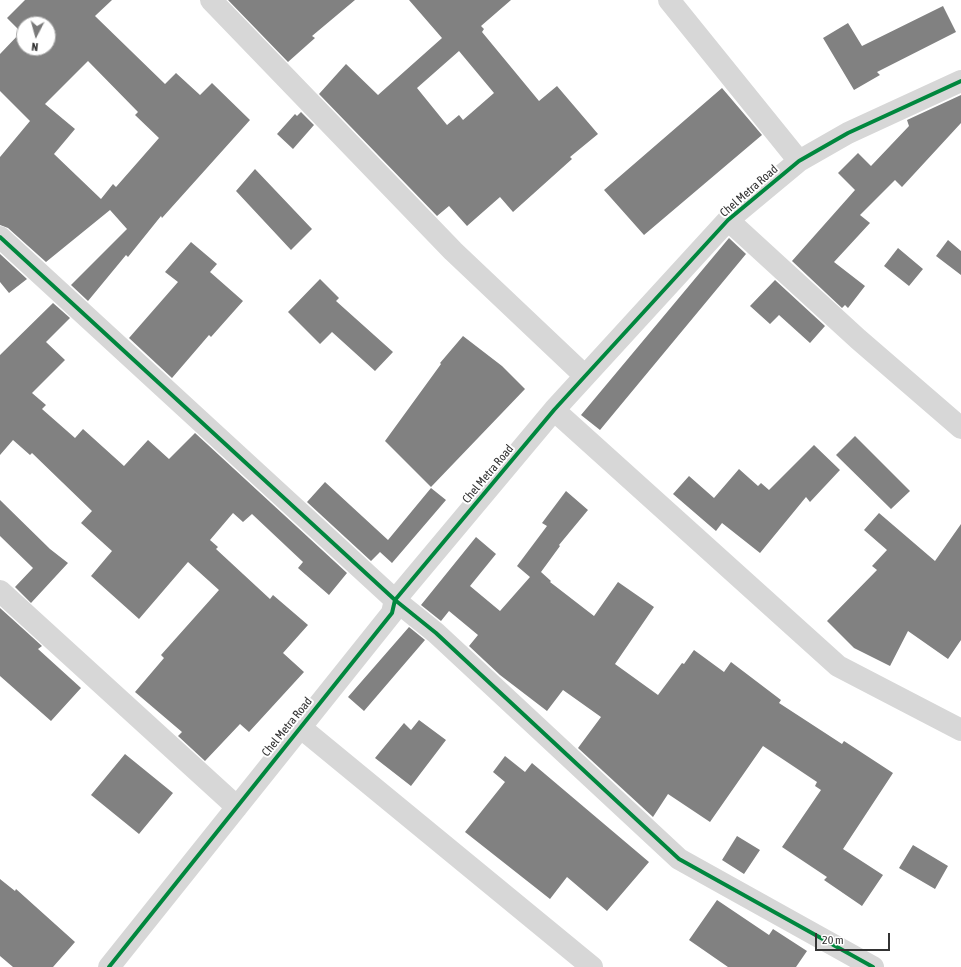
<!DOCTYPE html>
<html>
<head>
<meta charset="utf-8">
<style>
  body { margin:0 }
  #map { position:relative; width:961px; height:967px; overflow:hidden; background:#fff; font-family:"Asap Condensed",sans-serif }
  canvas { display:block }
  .north { position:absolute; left:16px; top:16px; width:40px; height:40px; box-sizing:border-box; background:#fff; border:1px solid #adadad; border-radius:50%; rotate:186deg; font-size:11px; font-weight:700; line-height:16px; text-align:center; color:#333 }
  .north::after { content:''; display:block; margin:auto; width:14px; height:18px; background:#7a7a7a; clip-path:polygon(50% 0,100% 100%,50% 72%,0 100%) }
  .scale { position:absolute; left:815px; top:933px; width:75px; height:18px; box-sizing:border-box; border:2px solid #333; border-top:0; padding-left:5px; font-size:12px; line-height:14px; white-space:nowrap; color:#333; -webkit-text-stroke:3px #fff; paint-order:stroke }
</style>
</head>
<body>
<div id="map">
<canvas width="961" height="967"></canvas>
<div class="north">N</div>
<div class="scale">20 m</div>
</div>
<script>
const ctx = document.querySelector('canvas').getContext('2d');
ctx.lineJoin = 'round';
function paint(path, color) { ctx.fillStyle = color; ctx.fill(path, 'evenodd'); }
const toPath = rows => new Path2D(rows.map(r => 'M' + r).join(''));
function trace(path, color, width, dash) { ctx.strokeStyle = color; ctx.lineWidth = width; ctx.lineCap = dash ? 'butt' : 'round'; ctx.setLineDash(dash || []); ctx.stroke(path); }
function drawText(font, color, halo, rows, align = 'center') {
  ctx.font = font + ' "Asap Condensed",sans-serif'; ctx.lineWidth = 4; ctx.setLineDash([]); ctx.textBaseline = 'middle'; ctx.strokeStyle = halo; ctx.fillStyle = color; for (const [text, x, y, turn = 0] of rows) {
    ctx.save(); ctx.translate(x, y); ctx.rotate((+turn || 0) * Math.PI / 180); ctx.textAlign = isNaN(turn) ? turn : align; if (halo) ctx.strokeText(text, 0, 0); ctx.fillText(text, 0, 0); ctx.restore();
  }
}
const building = toPath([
  [25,0,112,0,95,16,165,84,176,73,200,95,212,83,250,120,162,218,161,216,128,257,126,255,88,301,71,285,127,229,110,210,46,262,8,228,0,225,0,157,30,121,0,91,0,54,21,32,7,18],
  [24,24,48,24,48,48,24,48],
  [88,61,138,112,135,115,159,138,116,187,113,184,101,199,54,154,75,129,45,104],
  [228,0,355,0,312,36,315,38,288,62],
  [409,0,511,0,481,26,484,29,482,32,539,101,557,86,598,134,570,157,572,159,513,212,500,197,467,226,449,206,437,216,319,94,346,64,378,95,442,38],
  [459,51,494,93,463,120,459,115,447,125,417,88],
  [943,6,956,32,877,72,880,75,854,90,823,38,848,23,862,46],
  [722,88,762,135,644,235,604,190],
  [961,95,961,123,902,187,895,180,860,215,870,223,834,262,865,286,848,308,845,305,842,308,792,261,855,190,838,173,858,153,871,166,909,126,907,120],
  [301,112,314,125,293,149,277,134,295,114,297,116],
  [255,169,312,229,291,250,236,191],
  [729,238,746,254,600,430,581,415],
  [948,240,961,251,961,275,936,256],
  [191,242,217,264,210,272,243,301,211,337,209,335,172,378,129,338,178,282,165,272],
  [898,248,923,269,909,286,884,266],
  [0,254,27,279,9,293,0,282],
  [320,279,339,298,336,301,393,352,375,371,332,332,320,344,288,312],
  [775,280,825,326,810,343,779,315,770,324,750,306],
  [53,303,70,318,46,342,65,360,32,393,46,405,42,409,75,438,83,429,124,466,148,440,169,459,195,433,347,573,329,595,298,568,303,562,252,514,243,522,233,513,210,540,218,547,216,549,270,599,273,595,308,625,283,653,304,672,249,732,240,724,205,761,178,736,182,732,135,692,164,658,161,655,219,590,188,562,139,619,91,576,112,551,81,523,92,511,32,453,30,455,13,440,0,455,0,355],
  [463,336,502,366,525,389,431,487,385,441,441,364,440,363],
  [855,436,910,491,891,509,836,455],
  [814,445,840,470,810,502,806,497,760,553,722,523,716,531,673,494,689,476,714,498,739,469,758,486,761,483,769,490],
  [325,482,388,540,431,488,446,500,392,563,380,552,371,561,307,502],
  [566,491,588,510,559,545,560,546,541,572,551,581,550,582,594,616,618,582,654,607,615,664,658,695,682,663,684,664,694,650,724,672,731,662,781,700,779,703,842,744,844,741,893,773,843,849,883,875,862,906,824,880,827,877,782,847,821,790,815,786,817,782,763,746,710,822,668,794,653,817,578,748,601,717,563,690,547,711,500,675,469,646,478,635,449,611,441,621,421,605,476,537,496,554,470,586,500,611,530,577,517,566,547,526,542,523],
  [0,500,50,549,68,563,31,603,15,587,33,568,0,536],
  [879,513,935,561,961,524,961,640,948,659,908,631,890,666,854,648,827,621,877,570,872,566,887,550,864,530],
  [0,608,42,646,38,649,81,688,51,721,0,676],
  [409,627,425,640,364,711,348,697],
  [419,720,446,740,411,786,375,758,404,723,411,730],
  [125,754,173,793,139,834,91,795],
  [505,756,525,772,532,763,649,862,607,911,567,877,550,899,465,832,505,782,493,772],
  [737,836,760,850,744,874,722,860],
  [913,845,948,866,935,889,899,868],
  [0,879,15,891,16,889,75,942,53,967,13,967,0,956],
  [717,900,769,935,773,929,807,951,796,967,728,967,689,940]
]);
const minor = toPath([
  [211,0,453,251,585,376],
  [669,0,799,161],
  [728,220,858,339,961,428],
  [0,237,395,600,436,633,679,859,873,967],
  [554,410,838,666,961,730],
  [0,591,237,807],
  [300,727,592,967],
  [109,967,392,613,395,600,554,410,728,220,799,161,848,133,961,81]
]);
const cycleway = toPath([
  [0,237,395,600,436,633,679,859,873,967],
  [109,967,392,613,395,600,554,410,728,220,799,161,848,133,961,81]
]);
const streetNames = [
  ["Chel Metra Road",749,191,-41],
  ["Chel Metra Road",488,474,-50],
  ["Chel Metra Road",287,727,-51]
];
paint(building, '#818181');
trace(minor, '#d7d7d7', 22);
trace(cycleway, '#00873e', 4);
drawText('12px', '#333', '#fff', streetNames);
</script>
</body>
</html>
